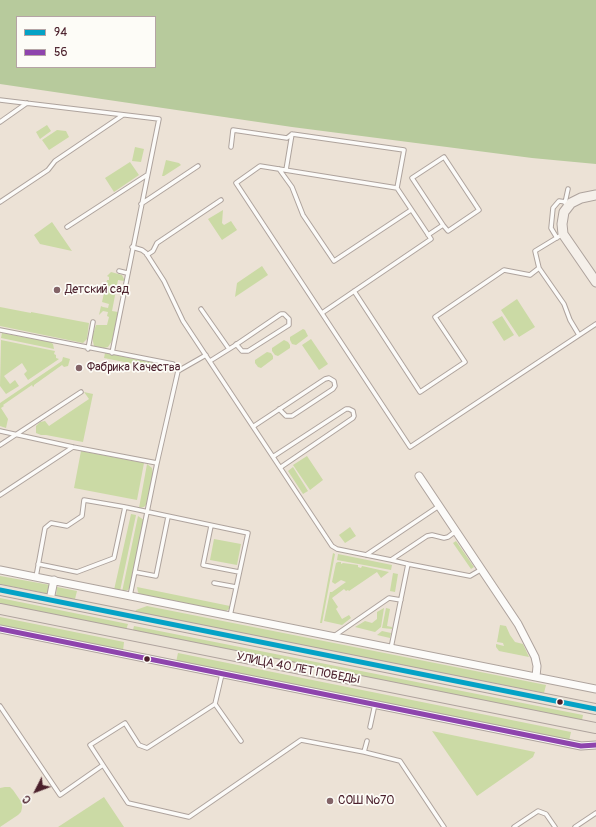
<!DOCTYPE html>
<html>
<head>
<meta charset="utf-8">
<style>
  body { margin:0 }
  #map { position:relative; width:596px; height:827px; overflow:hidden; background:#ece2d6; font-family:Pangolin,sans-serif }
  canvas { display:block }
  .legend { position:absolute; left:16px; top:16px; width:140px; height:52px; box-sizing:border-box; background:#fdfcf7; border:1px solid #b5a4a5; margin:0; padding:5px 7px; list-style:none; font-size:12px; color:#4a1f2b }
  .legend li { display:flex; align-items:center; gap:8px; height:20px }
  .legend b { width:20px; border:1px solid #b5a4a5 }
  .north { position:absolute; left:16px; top:771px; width:40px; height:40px; -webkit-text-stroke:3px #fdfcf7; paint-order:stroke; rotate:228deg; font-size:11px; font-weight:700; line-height:16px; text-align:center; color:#4a1f2b }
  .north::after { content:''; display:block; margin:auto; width:14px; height:18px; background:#4a1f2b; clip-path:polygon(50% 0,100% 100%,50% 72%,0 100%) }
</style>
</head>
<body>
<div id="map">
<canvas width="596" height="827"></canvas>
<ul class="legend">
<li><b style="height:5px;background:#04a2c6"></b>94</li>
<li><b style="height:5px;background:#8e44ad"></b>56</li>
</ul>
<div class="north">С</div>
</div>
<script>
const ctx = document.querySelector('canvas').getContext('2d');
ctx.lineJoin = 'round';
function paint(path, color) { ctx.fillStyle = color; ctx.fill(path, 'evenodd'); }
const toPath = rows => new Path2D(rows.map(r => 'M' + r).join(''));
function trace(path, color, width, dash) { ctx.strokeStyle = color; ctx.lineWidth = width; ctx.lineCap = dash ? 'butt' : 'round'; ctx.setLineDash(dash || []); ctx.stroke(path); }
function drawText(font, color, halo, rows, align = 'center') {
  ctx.font = font + ' Pangolin,sans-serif'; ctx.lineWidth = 3.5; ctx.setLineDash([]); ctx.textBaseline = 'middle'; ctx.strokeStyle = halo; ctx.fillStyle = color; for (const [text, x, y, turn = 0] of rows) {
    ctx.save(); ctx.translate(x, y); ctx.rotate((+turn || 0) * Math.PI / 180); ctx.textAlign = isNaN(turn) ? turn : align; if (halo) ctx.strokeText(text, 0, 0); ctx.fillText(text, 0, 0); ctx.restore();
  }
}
const green = toPath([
  [47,125,51,131,40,139,36,132],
  [57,130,66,131,69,137,49,150,42,140],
  [135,147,144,149,141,162,132,161],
  [166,160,179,163,181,165,164,176,162,176],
  [130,162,139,175,114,192,105,178],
  [223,210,222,223,224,225,231,221,237,230,222,240,208,219],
  [52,222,72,251,40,244,34,235],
  [262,266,268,275,235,297,237,283],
  [111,272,122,275,124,279,124,281,118,280,112,311,118,312,112,341,108,347,104,348,94,346,92,337,96,325,107,325,109,317,107,316,108,312,103,311,99,315,101,306,103,307,108,308,109,304,102,302,107,280,109,280,109,277,107,276],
  [517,299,535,327,519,337,501,310],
  [0,307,31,313,31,312,89,323,87,339,83,343,0,326],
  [502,316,514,335,504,341,492,322],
  [303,329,305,330,308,336,296,345,292,344,290,340,290,337],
  [2,333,50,342,53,344,54,349,1,338],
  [311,339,328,364,319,370,302,345],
  [1,340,55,351,54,354,56,355,56,358,59,359,28,380,24,374,27,371,22,363,4,376,10,384,15,380,19,386,6,394,0,386],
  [284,340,288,342,290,345,290,348,278,356,275,355,272,351,272,348],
  [267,352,271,353,273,356,273,359,261,368,258,367,255,363,255,360],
  [105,353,169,366,170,368,169,371,104,358],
  [63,357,70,359,68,366,64,367,62,365,34,385,34,386,33,387,32,385,3,405,4,406,1,408,8,419,6,428,0,426,0,403,62,361],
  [84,392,93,394,83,442,46,435,41,435,36,433,36,426,40,422,45,421,49,426,89,399],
  [81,451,144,463,137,500,74,488],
  [307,456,323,480,310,490,293,465],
  [147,464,152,468,153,474,147,504,144,507,139,508],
  [293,467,308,491,303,494,288,471],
  [131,514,136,515,120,591,114,590],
  [138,516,144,520,130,587,128,590,122,592],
  [350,527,356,536,345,543,339,535],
  [214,539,241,544,237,565,210,560],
  [456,541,474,567,471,569,453,543],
  [333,553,335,554,322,623,320,623],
  [338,554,392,565,391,570,337,560],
  [338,562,341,562,341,564,343,563,358,565,358,567,361,568,362,566,389,572,381,578,377,572,349,591,348,590,346,591,344,589,332,598,338,607,336,609,342,619,349,615,351,618,342,625,324,621,330,592,332,592,346,582,341,580,335,584,332,582,336,563],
  [393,573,398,574,395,592,390,591],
  [0,576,50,585,49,594,0,584],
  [57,587,77,591,75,599,56,596],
  [137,587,230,606,230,608,225,612,140,595,138,592],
  [0,598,128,624,126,630,0,604],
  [147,606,546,685,544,693,135,612,136,610],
  [384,608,381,627,375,632,355,627,365,621,372,623,377,619,377,612],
  [386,608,390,609,387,626,392,627,392,629,382,628],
  [0,617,124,642,123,651,0,627],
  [500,625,506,626,510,635,515,642,523,644,529,657,499,651,496,647,496,644,504,646,503,643,497,642],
  [134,626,583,715,582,720,133,630],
  [382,631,391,633,390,638,377,635],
  [178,653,571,732,569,741,176,662],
  [432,731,535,752,533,757,477,796],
  [5,787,10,787,13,790,22,803,22,808,21,812,18,815,0,827,0,788],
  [104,797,124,827,58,827]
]);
const forest = toPath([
  [0,0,596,0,596,164,532,158,292,127,0,84],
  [17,17,155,17,155,67,17,67]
]);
const lane = toPath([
  [0,100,159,119,112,353],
  [0,122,27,103],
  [231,147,233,130,287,138,292,134,404,150,397,188,431,239,322,313],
  [279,169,292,187,303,215,334,261,411,210],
  [286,170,292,134],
  [397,188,260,166,236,183,410,447,596,324],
  [0,202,48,170,55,161,123,115],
  [565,203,568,189],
  [141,204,198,166],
  [67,227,147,175],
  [563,234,535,251,539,268,564,304,570,320,579,335],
  [428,235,443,225,412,178,444,157,479,210,448,231,443,225],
  [557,238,551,228,553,208,559,201,566,202],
  [132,247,142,250,146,253,164,281,183,321,332,546,337,549,391,560,427,536,432,535,444,538,448,537,456,531],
  [147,255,153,251,157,243,221,200],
  [119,271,127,273],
  [354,291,420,392,465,362,435,317,504,270,530,275,539,268],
  [201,309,229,349],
  [0,330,173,364,177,368,178,371,157,463,130,596],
  [88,349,93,322],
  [210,361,234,346,281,314,284,314,289,319,289,325,248,351,242,351,236,344],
  [178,371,206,355],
  [254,426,325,379,329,378,334,381,335,386,333,389,292,416,286,416,279,409],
  [0,431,73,447,157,463],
  [0,445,81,392],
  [274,456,346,409,349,409,353,411,354,416,353,418,281,467],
  [0,495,73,447],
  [211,526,203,565,239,572],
  [366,555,439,506],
  [38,564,77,572,114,558,125,507],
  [408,564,470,576,482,569],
  [135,572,156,576,168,517],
  [36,577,45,528,51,523,67,526,82,516,84,500,125,507,248,533,230,616],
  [214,583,236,587],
  [334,636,389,598,401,600],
  [391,648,408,564,391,560],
  [215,704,241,741],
  [0,706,60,795,103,765,90,745,125,723,139,745,147,748,215,704,222,674],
  [370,727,375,704],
  [364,752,367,741],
  [103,765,128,803,189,817,301,740,364,752,400,761,444,827],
  [514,827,538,811,546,814,555,827],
  [575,827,596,813]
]);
const street = toPath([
  [419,476,518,624,535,657,537,666,536,677],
  [0,570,596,689],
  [50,600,54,580],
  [0,629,581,746,596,745]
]);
const secondary = toPath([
  [596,195,581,198,571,203,564,212,562,224,563,234,596,282]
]);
const primary = toPath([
  [0,590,596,709],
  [0,609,596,728]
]);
const bus1 = toPath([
  [0,590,596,709]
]);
const bus2 = toPath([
  [0,629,581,746,596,745]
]);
const markers = [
  [57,290,4,"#836367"],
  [79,368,4,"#836367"],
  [147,659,3.5,"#4a1f2b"],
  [560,702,3.5,"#4a1f2b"],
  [330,801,4,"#836367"]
];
const poiNames = [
  ["Детский сад",65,290],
  ["Фабрика Качества",87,368],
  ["СОШ №70",338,801]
];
const streetNames = [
  ["УЛИЦА 40 ЛЕТ ПОБЕДЫ",298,669,11]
];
paint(green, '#cbdaa5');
paint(forest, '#b7ca9c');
trace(lane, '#aea39d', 5.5);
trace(street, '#aea39d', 9);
trace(secondary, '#aea39d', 11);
trace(primary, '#aea39d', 12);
trace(lane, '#fcfbf9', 3.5);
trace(street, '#fcfbf9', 7);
trace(secondary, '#f5f0ea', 9);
trace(primary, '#eae2d6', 10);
trace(bus1, '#04a2c6', 5);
trace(bus2, '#8e44ad', 5);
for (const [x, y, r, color] of markers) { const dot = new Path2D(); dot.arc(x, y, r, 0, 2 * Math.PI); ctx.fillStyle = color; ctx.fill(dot); trace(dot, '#fdfcf7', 1.5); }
drawText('12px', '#4a1f2b', '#fdfcf7', poiNames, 'left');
drawText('12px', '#4a1f2b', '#fdfcf7', streetNames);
</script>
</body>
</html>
